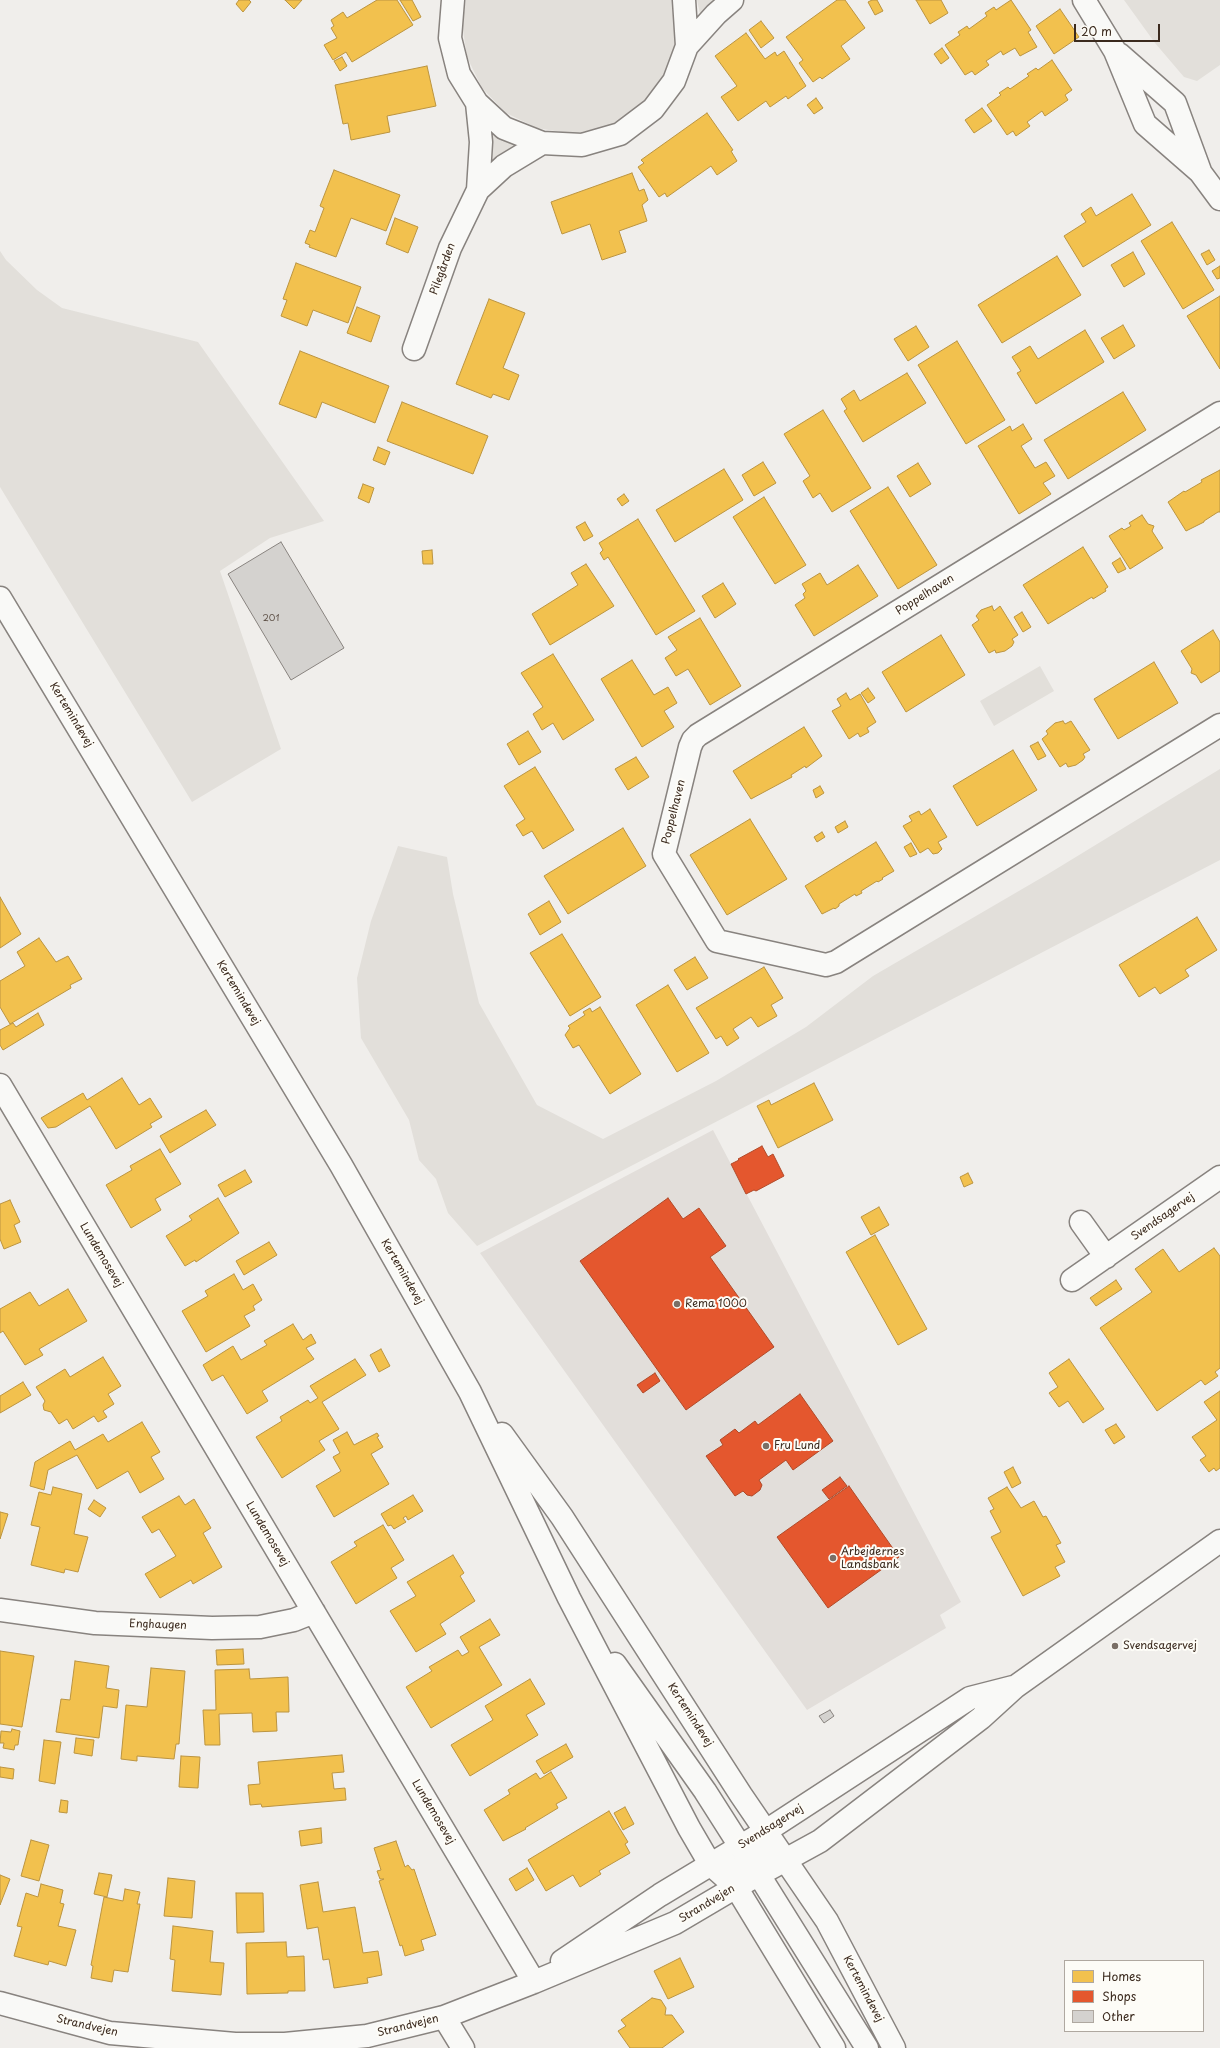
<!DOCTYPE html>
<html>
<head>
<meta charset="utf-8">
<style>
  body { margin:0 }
  #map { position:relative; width:1220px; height:2048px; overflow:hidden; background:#f0eeeb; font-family:"Playpen Sans",sans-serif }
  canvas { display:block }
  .legend { position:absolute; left:1064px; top:1960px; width:140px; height:72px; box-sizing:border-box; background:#fdfcf7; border:1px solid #afa8a0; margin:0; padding:5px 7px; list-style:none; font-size:12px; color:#3b2a1e }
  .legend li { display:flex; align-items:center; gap:8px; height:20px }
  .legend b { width:20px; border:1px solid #afa8a0 }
  .scale { position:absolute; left:1074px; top:24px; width:86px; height:18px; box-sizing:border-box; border:2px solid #3b2a1e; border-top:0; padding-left:5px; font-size:12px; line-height:14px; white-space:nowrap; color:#3b2a1e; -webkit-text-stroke:3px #fdfcf7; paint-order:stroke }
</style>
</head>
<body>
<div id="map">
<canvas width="1220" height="2048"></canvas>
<ul class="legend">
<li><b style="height:11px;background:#f2c14e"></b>Homes</li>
<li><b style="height:11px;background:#e4572e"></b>Shops</li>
<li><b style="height:11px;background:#d4d2cf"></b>Other</li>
</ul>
<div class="scale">20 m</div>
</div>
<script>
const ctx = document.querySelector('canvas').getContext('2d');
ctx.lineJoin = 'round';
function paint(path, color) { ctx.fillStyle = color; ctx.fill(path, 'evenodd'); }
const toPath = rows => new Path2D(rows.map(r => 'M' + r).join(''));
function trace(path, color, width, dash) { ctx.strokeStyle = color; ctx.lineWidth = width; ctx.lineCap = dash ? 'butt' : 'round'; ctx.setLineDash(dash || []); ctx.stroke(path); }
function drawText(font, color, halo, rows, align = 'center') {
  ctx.font = font + ' "Playpen Sans",sans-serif'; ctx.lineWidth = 4; ctx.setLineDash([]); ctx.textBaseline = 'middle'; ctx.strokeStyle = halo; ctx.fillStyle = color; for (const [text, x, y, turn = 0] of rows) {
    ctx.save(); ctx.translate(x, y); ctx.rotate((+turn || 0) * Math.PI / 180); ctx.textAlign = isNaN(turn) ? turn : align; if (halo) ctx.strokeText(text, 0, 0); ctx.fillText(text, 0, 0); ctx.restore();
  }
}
const built = toPath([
  [713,1130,961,1602,940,1615,946,1628,807,1710,480,1253]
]);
const green = toPath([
  [466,0,673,0,676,8,676,45,663,79,640,107,609,126,573,134,537,128,506,113,482,88,467,57,462,23],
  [697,0,716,0,700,14],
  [1124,0,1220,0,1220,65,1197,81,1184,77,1155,43],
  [490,131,514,145,485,173],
  [0,251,6,260,37,290,62,308,198,342,324,521,270,538,220,571,281,749,192,802,0,487],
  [1040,666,1054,691,994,726,980,701],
  [1220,769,1220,860,477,1246,448,1213,436,1179,419,1160,409,1120,361,1038,357,978,371,921,398,846,447,857,453,894,479,1003,537,1105,603,1139,716,1081,806,1027,873,976,1048,874]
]);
const homes = toPath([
  [239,0,249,0,251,2,243,12,236,4,239,0],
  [285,0,302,0,294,9,285,0],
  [377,0,397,0,413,25,352,62,346,52,333,60,324,45,337,38,331,28,334,26,331,20,343,12,347,18,377,0],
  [400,0,412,0,421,17,413,21,400,0],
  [837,0,845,0,865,28,841,46,850,59,822,79,820,77,813,82,799,63,803,60,786,37,837,0],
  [872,0,877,0,883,11,875,15,868,2,872,0],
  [916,0,941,0,948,13,930,24,916,0],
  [1011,0,1031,30,1028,32,1037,47,1020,56,1015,48,1003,55,1001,51,986,61,989,65,975,75,972,71,965,75,945,45,960,35,958,32,967,26,969,29,987,16,985,13,994,7,996,10,1011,0],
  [1060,9,1079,37,1054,54,1036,26,1060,9],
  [761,21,774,38,761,48,749,30,761,21],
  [746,33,765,59,775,52,777,56,784,51,806,86,788,99,786,96,770,107,766,101,738,121,721,97,737,86,715,56,746,33],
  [942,48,949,58,941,64,934,54,942,48],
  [342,57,347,66,340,71,334,61,342,57],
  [1052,60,1072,90,1065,95,1068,100,1045,116,1042,111,1027,122,1030,126,1016,136,1013,131,1007,135,987,105,1001,95,999,93,1008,87,1010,89,1029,76,1027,74,1036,68,1038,70,1052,60],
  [427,66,436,106,387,116,390,132,351,140,348,123,343,124,335,85,427,66],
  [816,98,823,108,814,114,807,105,816,98],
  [982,108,992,121,974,133,965,120,982,108],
  [707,113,733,150,731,151,737,161,717,175,711,166,667,197,665,193,659,197,638,167,644,163,641,160,707,113],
  [334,170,400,195,386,231,351,218,336,257,309,247,310,245,305,243,310,230,315,232,324,208,320,206,334,170],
  [632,173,639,191,644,189,648,200,642,205,647,221,619,231,626,252,602,260,590,224,562,234,551,202,632,173],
  [1132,194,1151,225,1083,267,1064,236,1086,222,1081,214,1091,207,1096,216,1132,194],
  [395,218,418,227,408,253,386,244,395,218],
  [1172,222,1214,290,1183,309,1141,241,1172,222],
  [1209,250,1215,260,1207,265,1201,254,1209,250],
  [1133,252,1145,274,1124,287,1111,265,1133,252],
  [1057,256,1081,295,1002,343,978,305,1057,256],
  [296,263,361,287,348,323,313,310,307,326,281,316,287,300,283,299,296,263],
  [1220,266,1220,278,1217,279,1212,271,1220,266],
  [1220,296,1220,369,1187,316,1220,296],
  [489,299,525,313,503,368,519,375,509,400,493,394,491,398,456,384,489,299],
  [357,307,380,316,371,342,347,333,357,307],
  [1123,325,1135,346,1114,359,1101,338,1123,325],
  [916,326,929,347,908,361,894,339,916,326],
  [1085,330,1104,362,1036,404,1017,373,1021,371,1012,357,1030,346,1038,359,1085,330],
  [957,341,1005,420,966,444,918,365,957,341],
  [300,351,389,386,375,423,322,402,316,418,279,404,300,351],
  [907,373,926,403,863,442,844,411,847,409,841,399,854,390,860,401,907,373],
  [1123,392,1146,430,1068,479,1044,440,1123,392],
  [402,402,488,436,473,474,387,441,402,402],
  [823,410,871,488,832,512,820,493,813,498,803,481,810,476,784,434,823,410],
  [1023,424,1032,439,1021,446,1035,468,1046,462,1055,476,1043,483,1051,494,1019,514,978,446,1010,426,1012,431,1023,424],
  [378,447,390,452,385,465,373,460,378,447],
  [763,462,776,483,754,496,742,475,763,462],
  [918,463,931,484,910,497,897,476,918,463],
  [724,469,743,500,675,542,656,510,724,469],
  [1220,470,1220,512,1218,512,1204,521,1204,522,1186,531,1168,502,1184,491,1185,492,1202,482,1201,480,1220,470],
  [363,484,374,488,369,503,358,498,363,484],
  [888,487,937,565,898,589,850,511,888,487],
  [624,494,629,501,622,506,617,499,624,494],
  [764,497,806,565,775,584,733,517,764,497],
  [1142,515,1148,524,1154,526,1152,531,1163,548,1130,569,1109,536,1122,528,1124,530,1131,526,1129,523,1142,515],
  [638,519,695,611,656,635,608,557,604,560,600,553,603,550,599,543,638,519],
  [585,522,593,536,584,541,576,527,585,522],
  [1083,547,1108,587,1105,589,1106,591,1093,599,1092,597,1048,624,1023,585,1083,547],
  [432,550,433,564,423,564,422,551,432,550],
  [1120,558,1126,569,1118,573,1112,563,1120,558],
  [586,564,614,606,550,645,532,614,578,585,571,573,586,564],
  [858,565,878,596,814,636,795,605,805,598,803,594,806,591,802,584,820,573,827,585,858,565],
  [723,583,736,604,715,618,702,596,723,583],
  [992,606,994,611,1000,606,1018,635,1012,639,1014,642,1012,646,1005,651,996,653,995,650,989,653,972,625,979,620,976,616,981,610,992,606],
  [1022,612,1031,627,1023,632,1014,617,1022,612],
  [700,618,741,686,710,705,688,669,676,676,665,658,677,650,668,637,700,618],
  [1213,630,1220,642,1220,671,1201,683,1196,675,1191,673,1192,669,1181,651,1213,630],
  [941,635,965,675,906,712,882,672,941,635],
  [553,654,594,720,563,740,553,723,542,730,533,714,543,707,521,673,553,654],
  [632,660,654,695,668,687,677,703,664,711,674,727,642,747,601,679,632,660],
  [1154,662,1178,703,1118,739,1094,699,1154,662],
  [868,688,875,698,868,703,861,693,868,688],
  [846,693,850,700,860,694,876,722,867,728,869,732,860,737,858,733,849,739,832,711,841,706,837,699,846,693],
  [1063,721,1065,724,1071,721,1090,750,1083,754,1085,757,1083,760,1076,765,1068,767,1066,763,1060,767,1042,739,1048,734,1046,731,1055,723,1063,721],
  [804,727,822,756,806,768,805,766,791,775,792,777,751,799,733,771,804,727],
  [528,731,541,752,519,765,507,744,528,731],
  [1038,742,1046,756,1038,760,1030,746,1038,742],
  [1013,750,1037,790,977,826,953,786,1013,750],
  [636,757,649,777,628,790,615,769,636,757],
  [535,767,574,830,543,849,532,831,523,836,516,825,525,819,504,786,535,767],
  [820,786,824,793,816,798,813,790,820,786],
  [930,809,947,837,938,842,942,849,938,853,933,854,928,848,920,853,903,826,912,821,909,816,919,811,921,815,930,809],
  [750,819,787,879,727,915,690,855,750,819],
  [845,821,848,827,838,833,835,827,845,821],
  [623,828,646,866,568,914,544,876,623,828],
  [822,832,825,837,817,842,814,837,822,832],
  [876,842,894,871,882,878,883,879,878,882,877,881,861,891,862,893,856,896,855,894,839,904,839,906,835,909,834,908,822,914,805,886,876,842],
  [911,843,917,854,910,857,904,847,911,843],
  [0,897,21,934,0,948,0,897],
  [549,901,561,922,540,935,528,914,549,901],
  [1197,917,1217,950,1185,970,1189,976,1160,994,1155,987,1139,997,1119,965,1197,917],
  [562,934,601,997,570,1016,530,953,562,934],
  [39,938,56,962,68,956,82,979,70,985,71,988,10,1024,0,1007,0,981,25,966,17,952,39,938],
  [695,957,708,978,687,990,674,970,695,957],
  [764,967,783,998,771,1005,777,1016,758,1027,751,1017,733,1029,739,1038,727,1046,721,1036,716,1039,696,1008,764,967],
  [668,985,709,1053,677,1072,636,1005,668,985],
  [600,1007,641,1074,610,1094,579,1045,573,1048,565,1035,570,1028,568,1026,585,1015,583,1012,590,1008,592,1012,600,1007],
  [38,1013,44,1025,3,1050,0,1045,0,1030,13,1023,16,1027,38,1013],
  [122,1078,139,1105,150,1098,162,1117,150,1124,152,1127,116,1149,90,1106,56,1127,48,1128,41,1118,83,1093,87,1100,122,1078],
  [814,1083,833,1120,778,1148,757,1106,769,1100,771,1105,814,1083],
  [206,1110,216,1125,170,1153,160,1136,206,1110],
  [160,1149,181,1184,155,1199,161,1210,131,1228,106,1185,132,1170,130,1166,160,1149],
  [245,1170,252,1182,225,1197,218,1185,245,1170],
  [968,1173,973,1183,964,1187,960,1177,968,1173],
  [218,1198,239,1233,196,1262,195,1260,185,1266,166,1236,192,1220,189,1216,218,1198],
  [10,1200,20,1222,14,1225,21,1242,4,1249,0,1239,0,1204,10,1200],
  [879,1207,889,1225,871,1235,861,1217,879,1207],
  [875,1235,927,1329,898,1345,846,1252,875,1235],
  [269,1242,277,1255,244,1275,236,1261,269,1242],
  [1214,1248,1220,1256,1220,1368,1215,1372,1218,1376,1205,1385,1201,1380,1157,1411,1100,1328,1152,1292,1135,1269,1163,1249,1179,1272,1214,1248],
  [234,1274,243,1290,253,1284,262,1300,253,1306,255,1310,244,1316,250,1326,206,1352,182,1311,208,1296,205,1291,234,1274],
  [1116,1280,1122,1289,1096,1306,1090,1298,1116,1280],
  [68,1289,87,1321,39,1349,43,1355,25,1365,3,1331,0,1333,0,1309,30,1292,39,1306,68,1289],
  [293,1324,303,1340,311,1334,316,1343,306,1348,314,1359,262,1391,268,1401,247,1414,223,1375,212,1381,203,1365,233,1346,241,1360,267,1345,264,1341,293,1324],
  [381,1349,390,1366,379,1372,370,1355,381,1349],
  [103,1357,121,1386,108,1394,114,1404,103,1411,107,1417,98,1422,94,1416,73,1429,67,1419,59,1424,51,1412,44,1410,43,1405,45,1401,36,1387,65,1369,70,1377,103,1357],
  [355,1359,366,1375,322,1402,339,1429,319,1441,325,1450,282,1478,256,1437,282,1421,280,1417,308,1400,310,1403,318,1398,310,1386,355,1359],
  [1069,1359,1104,1409,1083,1423,1068,1401,1059,1407,1049,1393,1058,1387,1049,1373,1069,1359],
  [23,1382,31,1395,0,1413,0,1396,23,1382],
  [1220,1391,1220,1468,1216,1471,1214,1468,1209,1472,1200,1460,1206,1456,1192,1437,1217,1420,1204,1402,1220,1391],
  [142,1422,160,1452,151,1457,164,1479,140,1493,128,1471,97,1489,77,1455,48,1470,44,1490,30,1486,35,1462,70,1441,75,1450,103,1434,108,1442,142,1422],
  [1116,1424,1125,1437,1114,1444,1105,1430,1116,1424],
  [347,1432,354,1445,377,1433,379,1436,377,1437,383,1447,371,1454,389,1484,334,1517,316,1486,341,1471,333,1457,340,1453,333,1440,347,1432],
  [1013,1467,1021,1483,1012,1488,1004,1472,1013,1467],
  [53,1487,82,1494,74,1534,88,1537,78,1572,65,1569,64,1573,31,1565,40,1527,31,1525,39,1492,51,1495,53,1487],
  [1007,1487,1021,1508,1034,1501,1043,1517,1046,1516,1061,1543,1056,1545,1065,1562,1055,1567,1060,1576,1023,1596,991,1537,1001,1532,990,1511,994,1509,988,1498,1007,1487],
  [413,1495,423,1511,408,1520,406,1516,403,1518,406,1522,394,1529,391,1525,388,1526,381,1514,413,1495],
  [179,1496,185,1505,194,1499,211,1528,203,1533,222,1567,193,1584,191,1580,160,1598,145,1574,176,1556,159,1529,152,1533,142,1517,179,1496],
  [94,1500,106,1508,100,1517,88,1509,94,1500],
  [0,1512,8,1514,0,1539,0,1512],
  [383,1525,404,1560,391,1568,397,1578,356,1604,331,1562,357,1546,354,1542,383,1525],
  [453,1555,464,1573,460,1576,475,1601,440,1624,446,1634,416,1652,390,1611,416,1596,407,1582,453,1555],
  [490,1619,500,1635,479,1647,502,1685,431,1728,406,1687,432,1671,429,1667,458,1650,462,1656,469,1652,460,1637,490,1619],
  [243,1649,244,1664,217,1665,216,1650,243,1649],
  [0,1651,34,1656,22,1727,0,1724,0,1651],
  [75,1661,109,1666,106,1688,119,1690,117,1708,103,1706,99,1738,56,1732,61,1699,70,1700,75,1661],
  [151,1668,185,1671,179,1744,176,1744,174,1759,137,1756,137,1761,121,1759,126,1705,147,1707,151,1668],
  [249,1669,250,1679,288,1677,289,1712,276,1712,277,1731,253,1732,252,1713,219,1714,220,1745,205,1745,203,1710,216,1710,215,1670,249,1669],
  [530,1679,545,1704,526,1715,538,1735,470,1776,451,1745,493,1720,485,1706,530,1679],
  [12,1729,20,1731,18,1745,15,1745,14,1750,3,1748,4,1743,0,1743,1,1731,11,1732,12,1729],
  [76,1738,94,1740,92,1756,74,1753,76,1738],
  [44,1740,61,1742,55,1784,39,1781,44,1740],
  [566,1744,573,1757,544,1774,536,1761,566,1744],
  [342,1755,344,1772,332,1773,334,1789,345,1788,346,1800,262,1807,261,1804,250,1805,248,1785,260,1784,258,1762,342,1755],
  [181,1756,200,1757,198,1788,179,1787,181,1756],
  [0,1767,14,1769,13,1779,0,1777,0,1767],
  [551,1772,567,1798,556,1804,558,1808,525,1828,526,1829,503,1841,484,1810,510,1794,508,1790,536,1773,540,1779,551,1772],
  [61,1800,68,1801,67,1813,59,1812,61,1800],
  [625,1807,634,1824,623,1830,614,1813,625,1807],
  [609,1811,628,1842,625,1844,630,1853,599,1871,601,1874,580,1887,573,1875,546,1891,528,1860,609,1811],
  [321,1828,322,1843,301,1846,299,1831,321,1828],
  [31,1840,49,1845,39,1881,21,1876,31,1840],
  [396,1841,405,1867,408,1865,412,1870,414,1869,436,1935,421,1940,424,1950,405,1956,402,1945,400,1946,379,1881,384,1879,380,1879,377,1871,381,1870,374,1848,396,1841],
  [527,1868,534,1880,516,1891,509,1879,527,1868],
  [99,1873,112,1875,107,1897,94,1894,99,1873],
  [0,1875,10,1879,0,1905,0,1875],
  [168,1878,195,1881,192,1918,164,1916,168,1878],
  [318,1882,323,1912,355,1907,363,1953,378,1951,382,1975,367,1978,368,1983,334,1988,329,1959,323,1960,318,1927,307,1929,300,1885,318,1882],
  [41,1884,63,1890,60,1903,64,1904,58,1926,76,1930,66,1966,49,1961,48,1965,14,1956,22,1927,17,1926,26,1893,38,1897,41,1884],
  [125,1889,140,1892,137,1904,140,1904,128,1972,114,1970,112,1982,91,1978,93,1966,91,1965,104,1897,123,1901,125,1889],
  [236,1893,263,1893,264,1932,237,1933,236,1893],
  [173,1926,213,1931,210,1962,224,1963,221,1995,172,1991,175,1960,170,1959,173,1926],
  [286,1942,287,1957,304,1956,305,1991,288,1991,288,1993,247,1994,246,1943,286,1942],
  [680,1958,694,1987,668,1999,654,1971,680,1958],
  [652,1998,661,2000,666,2008,665,2015,672,2015,684,2032,662,2048,630,2048,618,2031,626,2026,621,2020,652,1998]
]);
const shops = toPath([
  [762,1146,768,1157,773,1154,784,1176,756,1191,754,1190,746,1194,731,1164,739,1160,738,1159,762,1146],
  [668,1198,683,1219,699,1208,726,1246,710,1257,774,1347,686,1410,580,1261,668,1198],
  [655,1373,660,1381,643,1393,637,1385,655,1373],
  [800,1394,833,1441,793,1470,786,1460,759,1480,762,1485,760,1490,752,1496,747,1495,743,1491,735,1496,706,1456,723,1445,720,1440,735,1429,739,1433,755,1421,758,1425,800,1394],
  [840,1477,847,1486,829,1499,822,1490,840,1477],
  [849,1486,899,1557,828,1608,777,1537,849,1486]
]);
const building = toPath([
  [281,542,344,648,291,680,228,574,281,542],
  [830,1710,834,1716,824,1723,819,1716,830,1710]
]);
const minor = toPath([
  [453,0,450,38,459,74,477,103,504,128,542,143,582,145,620,134,653,109,674,81,687,46,684,0],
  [1084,0,1115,51,1145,124,1200,172,1220,199],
  [687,46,716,14,732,0],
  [1119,54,1175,103,1200,171],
  [477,103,481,142,478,190],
  [414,349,450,248,478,190,504,166,542,143],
  [1220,413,698,735,693,740,690,747,664,854,717,941,826,965,836,962,1220,725],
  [0,1085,534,1982],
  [1081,1222,1106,1257],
  [1072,1280,1220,1177],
  [0,1610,95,1623,212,1628,260,1627,294,1620,314,1612],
  [562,1961,660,1895,766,1831,970,1698,1013,1687],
  [0,2003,110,2033,235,2044,285,2044,367,2036,444,2017,534,1982,675,1923,736,1887,820,1841,981,1718,1015,1687,1220,1541],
  [444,2017,463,2048]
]);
const major = toPath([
  [0,598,341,1165,470,1392,569,1598,689,1828,710,1864,736,1887,834,2048],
  [502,1434,562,1517,741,1795,827,1921,894,2048],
  [615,1664,705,1791,740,1846,747,1853,755,1856,785,1860],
  [713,1865,759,1875,867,2048]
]);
const markers = [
  [677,1304,4,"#7a6f66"],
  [766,1446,4,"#7a6f66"],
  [833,1558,4,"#7a6f66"],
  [1115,1646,4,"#7a6f66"]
];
const numberNames = [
  ["201",271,619]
];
const streetNames = [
  ["Pilegården",443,269,-70],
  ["Poppelhaven",925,595,-32],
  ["Kertemindevej",71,715,59],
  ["Poppelhaven",674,812,-76],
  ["Kertemindevej",238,993,59],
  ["Svendsagervej",1163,1217,-35],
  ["Lundemosevej",101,1255,59],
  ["Kertemindevej",402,1272,60],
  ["Lundemosevej",267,1534,59],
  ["Enghaugen",158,1625,2],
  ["Kertemindevej",690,1715,57],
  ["Lundemosevej",433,1812,59],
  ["Svendsagervej",771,1827,-32],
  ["Strandvejen",707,1904,-31],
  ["Kertemindevej",863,1989,62],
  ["Strandvejen",87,2026,13],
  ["Strandvejen",408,2026,-14]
];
const poiNames = [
  ["Rema 1000",685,1304],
  ["Fru Lund",774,1446],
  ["Arbejdernes",841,1552],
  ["Landsbank",841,1565],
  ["Svendsagervej",1123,1646]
];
paint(built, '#e2deda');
paint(green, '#e2dfda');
paint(homes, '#f2c14e');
trace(homes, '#bb9440', 1);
paint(shops, '#e4572e');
trace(shops, '#b14a29', 1);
paint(building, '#d4d2cf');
trace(building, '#88837f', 1);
trace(minor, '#88837f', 25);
trace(major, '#88837f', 25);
trace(minor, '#f9f9f7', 22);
trace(major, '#f9f9f7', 22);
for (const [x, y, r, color] of markers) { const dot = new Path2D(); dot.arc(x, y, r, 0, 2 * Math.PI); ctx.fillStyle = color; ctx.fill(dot); trace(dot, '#fdfcf7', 1.5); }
drawText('9px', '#61544a', null, numberNames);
drawText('11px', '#3b2a1e', '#fdfcf7', streetNames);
drawText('11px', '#3b2a1e', '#fdfcf7', poiNames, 'left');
</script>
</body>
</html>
